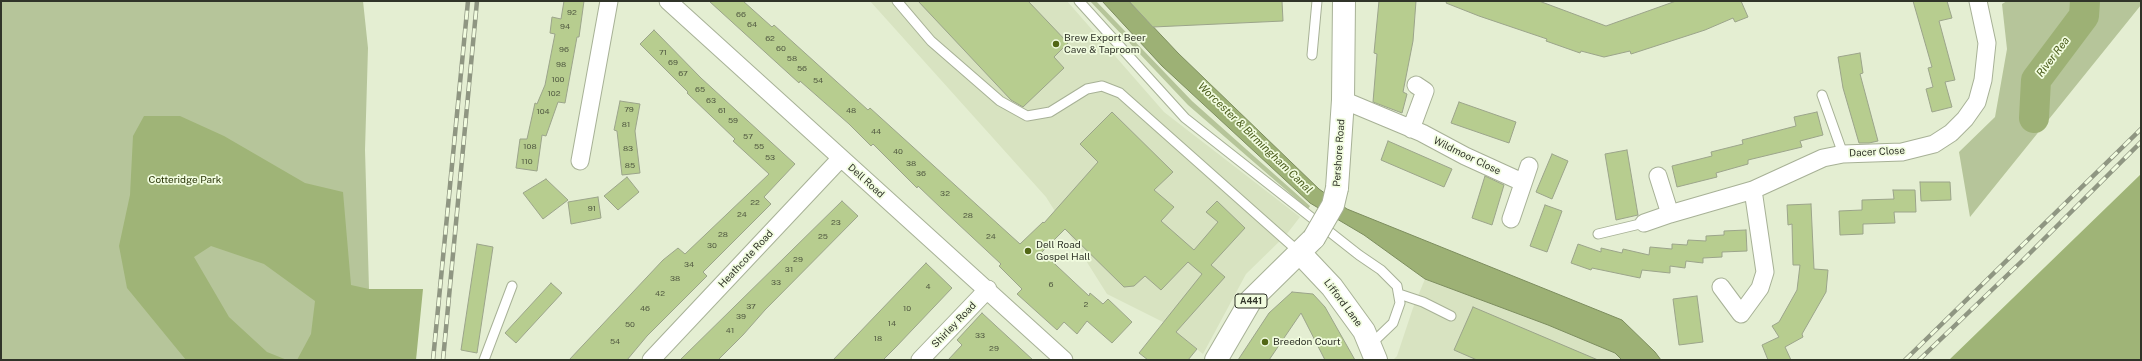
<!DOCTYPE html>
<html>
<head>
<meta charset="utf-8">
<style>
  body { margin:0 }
  #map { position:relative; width:2142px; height:361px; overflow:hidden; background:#e4eed2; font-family:"Public Sans",sans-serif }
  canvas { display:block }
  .frame { position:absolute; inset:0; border:2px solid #303429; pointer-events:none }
</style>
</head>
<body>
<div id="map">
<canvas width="2142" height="361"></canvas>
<div class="frame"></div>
</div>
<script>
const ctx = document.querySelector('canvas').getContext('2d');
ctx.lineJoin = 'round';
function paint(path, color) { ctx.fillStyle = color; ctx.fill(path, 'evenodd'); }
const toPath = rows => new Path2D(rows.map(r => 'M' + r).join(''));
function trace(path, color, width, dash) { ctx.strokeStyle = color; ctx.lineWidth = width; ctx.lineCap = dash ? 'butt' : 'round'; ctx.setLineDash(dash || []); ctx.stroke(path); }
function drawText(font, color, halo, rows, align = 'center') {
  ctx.font = font + ' "Public Sans",sans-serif'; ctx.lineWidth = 3.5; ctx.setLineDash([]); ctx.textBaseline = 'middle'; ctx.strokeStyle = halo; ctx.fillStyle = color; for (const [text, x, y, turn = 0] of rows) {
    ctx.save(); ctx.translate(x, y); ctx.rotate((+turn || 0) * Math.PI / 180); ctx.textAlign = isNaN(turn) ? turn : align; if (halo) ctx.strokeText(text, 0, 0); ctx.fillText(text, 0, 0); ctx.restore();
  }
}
const built = toPath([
  [870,1,1067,1,1164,112,1300,217,1286,235,1246,274,1203,354,1163,322,1107,294,1046,197],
  [1425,279,1548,325,1615,353,1622,360,1393,360,1397,356,1413,308]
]);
const green = toPath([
  [1,1,363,1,368,48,365,150,369,289,367,360,1,360],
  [1090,1,1096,1,1192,101,1310,206,1308,209,1188,105],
  [2007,1,2141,1,2141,5,1970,217,1959,152,1995,117,2007,49,2002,4]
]);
const forest = toPath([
  [144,116,180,116,224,136,305,183,343,192,351,285,369,289,423,289,416,360,297,360,311,334,315,301,264,264,211,246,194,257,229,317,267,352,287,360,186,360,127,288,119,246,130,195,133,136],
  [2141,174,2141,360,1949,360]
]);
const water = toPath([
  [1102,1,1129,1,1178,53,1319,189,1347,209,1622,320,1655,352,1661,360,1622,360,1615,353,1548,325,1425,279,1364,235,1310,203,1162,66,1102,1]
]);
const river = toPath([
  [2034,118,2036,80,2084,16,2085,1]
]);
const building = toPath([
  [564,1,584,1,579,37,577,37,565,103,558,102,546,136,542,135,537,171,516,168,520,139,527,139,535,103,537,104,545,85,555,34,550,33,552,17,561,19,564,1],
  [709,1,743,1,772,27,774,25,868,110,870,108,1020,244,1043,222,1044,223,1098,162,1080,144,1112,112,1173,172,1154,190,1174,207,1161,221,1194,250,1218,222,1206,212,1217,201,1245,228,1211,265,1225,277,1176,332,1197,349,1188,360,1148,360,1139,353,1202,274,1188,262,1161,290,1145,276,1134,286,1124,287,1065,229,1042,252,1089,296,1090,293,1103,304,1108,299,1132,322,1112,343,1087,321,1077,334,1064,322,1057,330,1017,294,1022,289,999,266,1001,264,941,208,918,186,917,188,873,144,871,146,849,124,800,81,799,83,709,1],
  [918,1,1028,1,1068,43,1054,57,1064,68,1023,107,1011,100,918,1],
  [1129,1,1282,1,1283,21,1153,27,1129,1],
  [1379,1,1416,1,1413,41,1403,92,1407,94,1402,113,1373,102,1377,54,1374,53,1379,1],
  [1447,1,1539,1,1606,26,1676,1,1741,1,1748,17,1735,22,1733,18,1705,30,1631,54,1630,51,1604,57,1581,51,1580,53,1546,41,1547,39,1479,16,1446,3,1447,1],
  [1913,1,1947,1,1952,18,1939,21,1955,80,1945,82,1952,107,1932,112,1926,89,1933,87,1928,68,1932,67,1913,1],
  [654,30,701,78,795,164,764,197,771,204,703,272,707,276,647,336,627,360,569,360,663,260,678,248,685,254,769,174,733,141,735,139,687,93,688,92,640,44,654,30],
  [1860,53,1863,73,1860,74,1878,141,1869,143,1859,143,1843,88,1838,57,1860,53],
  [620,101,640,104,635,131,640,173,622,175,617,131,614,130,620,101],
  [1459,102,1516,122,1509,143,1451,123,1459,102],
  [1817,112,1823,135,1800,141,1802,147,1748,160,1748,164,1716,173,1717,177,1677,187,1672,166,1712,156,1711,152,1743,144,1742,140,1796,126,1794,117,1817,112],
  [1388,141,1452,169,1444,187,1381,160,1388,141],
  [1627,150,1638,215,1616,220,1605,154,1627,150],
  [1552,154,1568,161,1552,199,1536,192,1552,154],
  [1485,176,1504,185,1492,225,1472,218,1485,176],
  [627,177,639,192,618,210,604,196,627,177],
  [546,179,568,200,543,219,523,193,546,179],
  [1920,182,1950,182,1951,200,1921,201,1920,182],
  [1893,190,1915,190,1916,212,1894,212,1895,223,1863,224,1863,234,1840,235,1839,211,1862,210,1862,200,1894,199,1893,190],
  [598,197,601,218,571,224,568,202,598,197],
  [842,201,858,216,765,310,743,335,718,360,680,360,842,201],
  [1811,204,1814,269,1828,270,1826,292,1802,334,1803,337,1785,347,1791,360,1768,360,1762,345,1779,337,1772,326,1779,322,1797,290,1800,265,1793,265,1792,224,1788,225,1787,205,1811,204],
  [1545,205,1562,211,1547,252,1530,246,1545,205],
  [1746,230,1747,251,1722,252,1722,257,1703,258,1703,263,1686,261,1685,268,1670,266,1670,273,1642,270,1640,278,1592,268,1591,270,1571,263,1578,244,1601,252,1601,248,1622,253,1623,249,1649,255,1650,247,1672,249,1672,244,1687,245,1688,240,1706,241,1706,236,1724,235,1724,231,1746,230],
  [477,244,493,247,477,353,461,350,477,244],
  [926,263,952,288,895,348,883,360,833,360,926,263],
  [551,283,562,293,516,343,505,333,551,283],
  [1292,292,1313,294,1325,307,1355,360,1325,360,1301,313,1269,360,1238,360,1269,313,1292,292],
  [1697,296,1703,342,1679,345,1673,299,1697,296],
  [1473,307,1598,360,1477,360,1454,350,1473,307],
  [982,313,996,326,1033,360,948,360,962,345,957,340,982,313]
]);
const service = toPath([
  [897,1,931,41,1000,101,1027,116,1050,112,1087,89,1102,86,1120,93,1299,252],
  [1079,1,1185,118,1359,255,1381,270,1397,286,1400,303,1393,323,1370,345],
  [1312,55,1317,1],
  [1822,95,1843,154],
  [1598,234,1644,223],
  [1399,294,1423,302,1451,316],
  [484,360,512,286]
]);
const minor = toPath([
  [668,1,1064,360],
  [1343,100,1422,133,1465,156,1522,182],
  [1411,129,1425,91,1416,85],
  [580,161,609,1],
  [1658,176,1670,214,1753,190,1823,158,1843,154,1902,152,1934,144,1951,133,1965,119,1977,102,1983,80,1987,43,1978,1],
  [1511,219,1529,166],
  [1644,223,1670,214],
  [1721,287,1741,314,1760,288,1765,272,1753,190],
  [651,360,841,158],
  [920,360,988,289]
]);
const tertiary = toPath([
  [1299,252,1332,287,1364,331,1376,360]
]);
const primary = toPath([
  [1337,188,1343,100,1344,1],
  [1216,360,1251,300,1314,238]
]);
const rail = toPath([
  [433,360,468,1],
  [443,360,477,1],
  [1905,360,2141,129],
  [1919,360,2021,262,2141,142]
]);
const primaryBridge = toPath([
  [1314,238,1333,205,1337,188]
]);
const markers = [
  [1056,44,4,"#516714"],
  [1028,251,4,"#516714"],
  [1265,342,4,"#516714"]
];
const numberNames = [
  ["92",572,13],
  ["66",741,15],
  ["64",752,25],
  ["94",565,27],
  ["62",770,39],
  ["60",781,49],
  ["96",564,50],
  ["71",663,53],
  ["58",792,59],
  ["69",673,63],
  ["98",561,65],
  ["56",802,69],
  ["67",683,74],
  ["100",558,80],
  ["54",818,81],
  ["65",700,90],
  ["102",554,94],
  ["63",711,101],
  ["79",629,110],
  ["61",722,111],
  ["48",851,111],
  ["104",543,112],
  ["59",733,121],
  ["81",626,125],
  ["44",876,132],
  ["57",748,137],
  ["108",530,147],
  ["55",759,147],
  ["83",628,149],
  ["40",898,152],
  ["53",770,158],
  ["110",527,162],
  ["38",911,164],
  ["85",630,166],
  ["36",921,174],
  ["32",945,194],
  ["22",755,203],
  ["91",592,209],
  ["24",742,215],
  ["28",968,216],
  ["23",836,223],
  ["28",723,235],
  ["25",823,237],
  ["24",991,237],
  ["30",712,246],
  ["29",798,260],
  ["34",689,265],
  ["31",789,270],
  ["38",675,279],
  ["33",776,283],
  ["6",1051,285],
  ["4",928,287],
  ["42",660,294],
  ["2",1086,305],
  ["37",751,307],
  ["46",645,309],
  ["10",907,309],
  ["39",741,317],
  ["14",892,324],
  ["50",630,325],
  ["41",730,331],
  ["33",980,336],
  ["18",878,339],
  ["54",615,342],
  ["29",994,349]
];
const shields = [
  [1251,301,32]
];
const shieldNames = [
  ["A441",1251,301]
];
const poiNames = [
  ["Brew Export Beer",1064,38],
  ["Cave & Taproom",1064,50],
  ["Dell Road",1036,245],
  ["Gospel Hall",1036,257],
  ["Breedon Court",1273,342]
];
const streetNames = [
  ["Dacer Close",1877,152,-3],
  ["Pershore Road",1339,153,-86],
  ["Wildmoor Close",1467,156,26],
  ["Dell Road",866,181,42],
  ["Heathcote Road",746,259,-47],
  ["Lifford Lane",1343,303,53],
  ["Shirley Road",954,325,-46]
];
const parkNames = [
  ["Cotteridge Park",185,180]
];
const waterNames = [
  ["River Rea",2053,57,-53],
  ["Worcester & Birmingham Canal",1255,138,44]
];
paint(built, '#d8e3c1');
paint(green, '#b6c59a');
paint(forest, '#9fb477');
paint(water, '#9db175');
trace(water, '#7c8c5e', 1);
trace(river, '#9db175', 30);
paint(building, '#b7cd8f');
trace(building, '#9ba48a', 1);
trace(service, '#a7b196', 11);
trace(minor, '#a7b196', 19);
trace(tertiary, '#a7b196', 24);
trace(primary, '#a7b196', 24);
trace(service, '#fff', 9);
trace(minor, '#fff', 17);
trace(tertiary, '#fff', 22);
trace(primary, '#fff', 22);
trace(rail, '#8f9682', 4.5);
trace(rail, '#f1fcdf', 3, [9]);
trace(primaryBridge, '#a7b196', 24, []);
trace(primaryBridge, '#fff', 22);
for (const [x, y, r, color] of markers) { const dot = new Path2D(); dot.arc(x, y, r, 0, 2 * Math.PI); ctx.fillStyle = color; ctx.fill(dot); trace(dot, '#f1fcdf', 1.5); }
drawText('8px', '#525a42', null, numberNames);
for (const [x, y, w] of shields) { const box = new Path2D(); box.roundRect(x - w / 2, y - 7, w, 14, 3); ctx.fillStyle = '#f1fcdf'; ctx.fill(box); trace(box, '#303429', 1); }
drawText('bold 9px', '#303429', null, shieldNames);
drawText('10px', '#303429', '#f1fcdf', poiNames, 'left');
drawText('10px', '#303429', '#f1fcdf', streetNames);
drawText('10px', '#2a3608', '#f1fcdf', parkNames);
drawText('italic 11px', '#4c5e1d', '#f1fcdf', waterNames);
</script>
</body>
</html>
